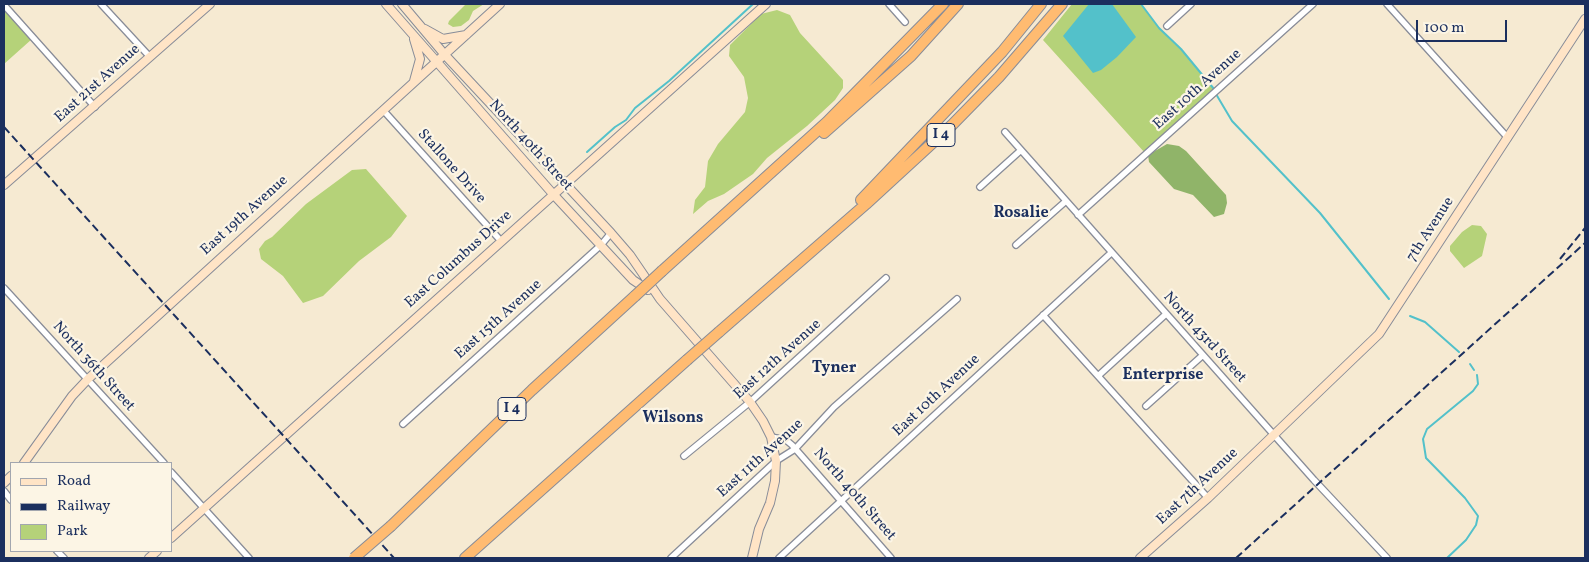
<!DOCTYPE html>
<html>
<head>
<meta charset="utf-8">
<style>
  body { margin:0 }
  #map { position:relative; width:1589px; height:562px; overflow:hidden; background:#f6ead2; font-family:Vollkorn,serif }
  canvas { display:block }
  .frame { position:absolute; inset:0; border:5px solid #1b2f5e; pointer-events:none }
  .legend { position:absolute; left:10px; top:462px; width:162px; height:90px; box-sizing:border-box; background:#fcf5e5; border:1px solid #a2a6af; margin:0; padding:6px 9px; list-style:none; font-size:15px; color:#1b2f5e }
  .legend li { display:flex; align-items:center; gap:10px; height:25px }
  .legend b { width:25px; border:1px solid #a2a6af }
  .scale { position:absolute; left:1416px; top:20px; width:91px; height:22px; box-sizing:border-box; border:2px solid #1b2f5e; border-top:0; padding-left:6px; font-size:15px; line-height:18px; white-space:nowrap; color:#1b2f5e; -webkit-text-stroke:4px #fcf5e5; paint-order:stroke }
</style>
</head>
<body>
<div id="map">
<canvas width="1589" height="562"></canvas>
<div class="frame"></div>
<ul class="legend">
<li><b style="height:6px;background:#ffe4c6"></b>Road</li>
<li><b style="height:6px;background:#1b2f5e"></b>Railway</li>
<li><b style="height:14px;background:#b5d279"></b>Park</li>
</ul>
<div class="scale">100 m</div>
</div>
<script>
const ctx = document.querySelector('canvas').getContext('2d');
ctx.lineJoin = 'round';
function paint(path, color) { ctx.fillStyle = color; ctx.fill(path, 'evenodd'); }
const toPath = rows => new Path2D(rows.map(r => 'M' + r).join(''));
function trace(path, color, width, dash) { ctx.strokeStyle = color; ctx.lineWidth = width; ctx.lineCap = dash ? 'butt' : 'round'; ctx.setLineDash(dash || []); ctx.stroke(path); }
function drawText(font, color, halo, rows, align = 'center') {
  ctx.font = font + ' Vollkorn,serif'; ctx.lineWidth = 4.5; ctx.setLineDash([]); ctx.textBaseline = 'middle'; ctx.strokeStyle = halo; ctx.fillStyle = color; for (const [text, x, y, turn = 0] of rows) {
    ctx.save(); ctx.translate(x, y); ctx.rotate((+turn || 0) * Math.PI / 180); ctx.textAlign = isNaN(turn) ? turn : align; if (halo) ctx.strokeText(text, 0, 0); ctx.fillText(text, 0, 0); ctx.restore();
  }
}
const green = toPath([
  [466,4,484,4,473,11,469,20,461,26,453,27,448,24,449,21],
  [1072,4,1141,4,1159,28,1181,49,1214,89,1145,153,1043,40],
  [4,8,32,39,4,64],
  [777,10,790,15,800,33,843,80,843,88,835,100,807,126,767,158,753,174,724,194,708,201,693,214,695,200,705,187,708,161,718,144,745,112,748,98,744,77,729,56,730,45,761,14],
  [366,169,407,216,391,237,359,261,323,296,303,303,283,276,261,259,259,249,265,241,272,237,306,204,352,170],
  [1472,225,1481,226,1487,234,1482,256,1464,268,1450,251,1450,246,1462,232]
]);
const forest = toPath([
  [1167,144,1179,146,1186,151,1226,195,1227,203,1224,214,1214,217,1193,195,1174,189,1149,162,1148,155]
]);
const water = toPath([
  [1089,4,1112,4,1136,37,1117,57,1101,70,1093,73,1063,36]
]);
const stream = toPath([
  [1141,4,1159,28,1181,49,1214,89],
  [1216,94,1232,121,1320,213,1389,299],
  [587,152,615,127,626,120,635,108,669,81,753,4],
  [1410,316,1425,322,1459,352],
  [1470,364,1474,370],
  [1447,558,1466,540,1476,525,1478,516,1465,498,1426,458,1423,439,1427,429,1473,391,1478,384,1477,375]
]);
const street = toPath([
  [101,4,150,57],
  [889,4,905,22],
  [1387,4,1508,138],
  [4,5,95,107],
  [1167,26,1191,4],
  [383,110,501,241],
  [1005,132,1314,480,1387,558],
  [980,187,1020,151],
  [1078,215,1313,4],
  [1016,245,1066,201],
  [4,288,164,463],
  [1043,315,1208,498],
  [1098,376,1166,314],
  [1146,406,1203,355],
  [403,424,601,245,611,233],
  [771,437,786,440,792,445,891,558],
  [684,456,750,402,886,278],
  [171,472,249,558],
  [4,491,11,500],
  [57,551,64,558],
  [671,558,776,461,795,449,834,407,957,299],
  [779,558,1111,253]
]);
const secondary = toPath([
  [386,4,553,194,633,280,648,290],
  [402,4,445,55,611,233,630,255,660,299,750,402,763,421,771,437,776,461,775,481,770,503,759,529,752,558],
  [425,29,443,39,466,35],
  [414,81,420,59,414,39],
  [4,185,210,4],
  [24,463,72,396,88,379,500,4],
  [4,483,11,476],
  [171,538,766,4],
  [149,558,157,551],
  [1140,558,1208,498,1379,334,1585,19]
]);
const highway = toPath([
  [824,133,911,56,958,4],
  [861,200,1002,52,1041,4],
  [662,271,827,122,943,4],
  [719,332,866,204,952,125,999,77,1062,4],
  [391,526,532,390,635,296],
  [465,558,687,360]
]);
const rail = toPath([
  [4,127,394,558],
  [1560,259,1585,228],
  [1236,558,1585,243]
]);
const highwayBridge = toPath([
  [635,296,662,271],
  [687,360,719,332],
  [354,558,391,526]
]);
const shields = [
  [941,135,28],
  [512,409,28]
];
const shieldNames = [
  ["I 4",941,135],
  ["I 4",512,409]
];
const streetNames = [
  ["East 21st Avenue",98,84,-42],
  ["East 10th Avenue",1198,90,-42],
  ["North 40th Street",530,146,48],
  ["Stallone Drive",451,167,48],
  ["East 19th Avenue",245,216,-42],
  ["7th Avenue",1431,230,-57],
  ["East Columbus Drive",459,260,-42],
  ["East 15th Avenue",499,320,-42],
  ["North 43rd Street",1204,338,48],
  ["East 12th Avenue",778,360,-42],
  ["North 36th Street",93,367,48],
  ["East 10th Avenue",937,396,-43],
  ["East 11th Avenue",761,459,-42],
  ["East 7th Avenue",1198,487,-43],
  ["North 40th Street",854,495,49]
];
const neighbourhoodNames = [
  ["Rosalie",1021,214],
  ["Tyner",834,369],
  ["Enterprise",1163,376],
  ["Wilsons",673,419]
];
paint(green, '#b5d279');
paint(forest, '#90b469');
paint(water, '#53c1ca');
trace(stream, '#53c1ca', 2);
trace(street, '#888c98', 8);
trace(secondary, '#888c98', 10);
trace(highway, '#888c98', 12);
trace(street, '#fff', 5.5);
trace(secondary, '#ffe4c6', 8);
trace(highway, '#ffbb71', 10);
trace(rail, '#1b2f5e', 2, [8, 4]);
trace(highwayBridge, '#888c98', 12, []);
trace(highwayBridge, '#ffbb71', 10);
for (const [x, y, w] of shields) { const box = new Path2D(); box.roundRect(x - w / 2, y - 11.5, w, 23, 4); ctx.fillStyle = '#fcf5e5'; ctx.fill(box); trace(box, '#1b2f5e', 1); }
drawText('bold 14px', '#1b2f5e', null, shieldNames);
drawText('15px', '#1b2f5e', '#fcf5e5', streetNames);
drawText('bold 16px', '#1b2f5e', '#fcf5e5', neighbourhoodNames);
</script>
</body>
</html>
